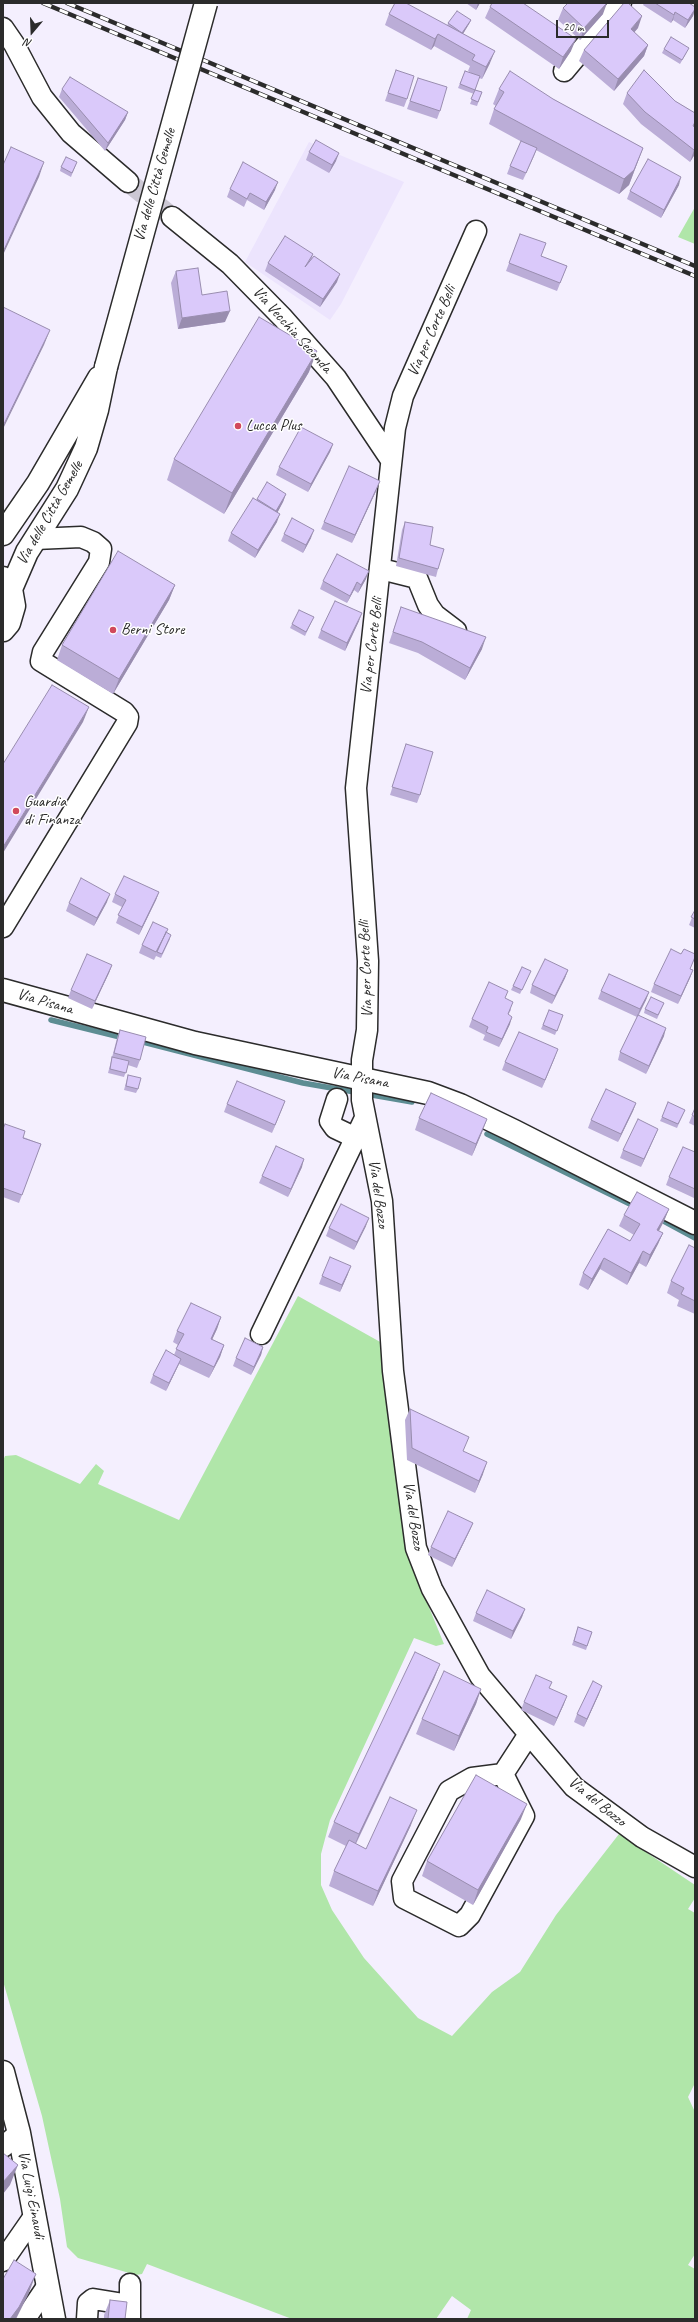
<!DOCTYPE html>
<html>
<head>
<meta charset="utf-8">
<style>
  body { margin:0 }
  #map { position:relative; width:698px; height:2322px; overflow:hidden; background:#f4effe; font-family:Caveat,sans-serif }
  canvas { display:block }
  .frame { position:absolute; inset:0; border:4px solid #2b2b2b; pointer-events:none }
  .north { position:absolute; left:12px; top:12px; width:40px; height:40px; -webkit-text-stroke:3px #fff; paint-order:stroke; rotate:199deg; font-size:11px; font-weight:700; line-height:16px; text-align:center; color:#2b2b2b }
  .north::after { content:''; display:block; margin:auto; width:14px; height:18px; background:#2b2b2b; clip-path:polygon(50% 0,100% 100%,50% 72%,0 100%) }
  .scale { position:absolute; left:556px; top:20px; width:53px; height:18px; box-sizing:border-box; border:2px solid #2b2b2b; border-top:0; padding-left:5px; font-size:12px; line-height:14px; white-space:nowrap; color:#2b2b2b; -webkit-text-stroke:3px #fff; paint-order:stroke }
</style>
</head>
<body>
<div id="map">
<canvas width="698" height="2322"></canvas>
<div class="frame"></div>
<div class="north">N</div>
<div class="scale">20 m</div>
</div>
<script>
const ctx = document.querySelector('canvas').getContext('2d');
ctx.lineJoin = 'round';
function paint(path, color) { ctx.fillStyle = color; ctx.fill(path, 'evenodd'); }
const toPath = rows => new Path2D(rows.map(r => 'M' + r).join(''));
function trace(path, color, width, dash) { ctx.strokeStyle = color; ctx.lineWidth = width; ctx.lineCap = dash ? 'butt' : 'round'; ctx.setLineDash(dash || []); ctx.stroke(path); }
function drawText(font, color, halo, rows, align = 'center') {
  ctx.font = font + ' Caveat,sans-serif'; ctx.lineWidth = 3; ctx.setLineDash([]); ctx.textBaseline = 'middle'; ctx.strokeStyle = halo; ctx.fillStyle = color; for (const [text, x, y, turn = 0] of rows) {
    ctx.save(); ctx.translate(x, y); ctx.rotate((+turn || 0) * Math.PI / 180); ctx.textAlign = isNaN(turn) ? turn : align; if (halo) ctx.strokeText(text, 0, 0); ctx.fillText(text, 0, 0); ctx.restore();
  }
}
const built = toPath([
  [309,142,404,182,341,304,330,320,245,262]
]);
const green = toPath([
  [695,207,695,244,678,237],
  [298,1296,382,1343,406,1551,444,1644,436,1646,414,1638,330,1820,321,1854,321,1885,332,1910,364,1958,418,2018,452,2036,492,1992,520,1972,556,1915,619,1834,695,1885,695,1898,688,1909,695,1913,695,2083,688,2097,695,2112,695,2254,688,2265,695,2269,695,2319,467,2319,471,2310,452,2296,436,2319,292,2319,147,2264,142,2274,136,2275,78,2258,67,2247,60,2199,42,2116,3,1981,3,1461,5,1456,16,1455,80,1484,96,1464,104,1471,98,1484,179,1520]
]);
const stream = toPath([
  [51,1020,124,1038],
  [139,1041,303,1083,412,1102],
  [487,1134,636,1207],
  [658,1218,695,1238]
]);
const minorTunnel = toPath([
  [128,182,172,217]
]);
const minor = toPath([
  [3,28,14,44,42,97,71,133,128,182],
  [564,71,621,3],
  [172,217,230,264,283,318,336,378,391,460],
  [476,231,403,396,395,428,356,788,368,961,367,1030,362,1060,362,1100,382,1201,393,1371,407,1480,416,1548,432,1589,480,1676,574,1787,642,1837,695,1867],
  [381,569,417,578,428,605,435,615,456,631],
  [3,927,127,723,128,717,124,712,41,661,43,652,99,562,101,549,93,542,81,537,35,539],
  [337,1099,330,1121,335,1128,356,1138],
  [261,1334,365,1118],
  [503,1774,524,1816,470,1915,459,1926,404,1898,402,1881,449,1791,472,1778,503,1774,529,1734],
  [3,2147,19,2133],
  [3,2261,35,2215],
  [130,2284,130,2319],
  [25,2319,48,2285],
  [87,2319,88,2303,93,2299,130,2305]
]);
const major = toPath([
  [3,534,38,483,99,378],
  [3,578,11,589,14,606,9,623,3,630],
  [11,589,27,552,67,489,86,448,97,410,106,367],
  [3,990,195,1043,428,1093,460,1105,514,1131,695,1223],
  [3,2072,19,2133,54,2319]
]);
const rail = toPath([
  [43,3,695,276],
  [67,3,695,266]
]);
const majorBridge = toPath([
  [106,367,206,3]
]);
const wall = toPath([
  [466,3,480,3,476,10],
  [644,3,689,3,695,7,695,10,693,16,685,28,673,20,671,23,643,5],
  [490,7,571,51,559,69,485,18],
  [563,8,603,14,580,40,558,20],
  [389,14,447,26,448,23,471,20,469,24,463,34,490,63,482,79,479,78,475,90,482,92,477,106,470,104,474,94,458,88,465,71,471,73,468,71,470,66,434,46,431,50,385,25],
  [638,28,634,32,648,45,644,56,614,91,579,61,584,50],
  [664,49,687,52,680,64,662,53],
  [393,78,407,99,404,107,385,101],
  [415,86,440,111,437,119,407,109],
  [62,89,128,112,125,120,105,151,59,97],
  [499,89,553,99,643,148,629,185,619,194,536,150,523,180,507,174,510,166,522,142,489,124,494,109,496,106,493,104],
  [627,93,675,101,695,113,695,123,694,126,695,127,695,154,690,162,641,124,623,104],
  [309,152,336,161,329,173,306,160],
  [77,162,71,177,60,171,61,167],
  [679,185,661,218,627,199,630,191],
  [230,189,275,190,264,210,247,200,244,207,227,197],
  [520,234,541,256,567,266,557,291,506,271],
  [313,254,312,258,337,282,320,307,265,271,268,263],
  [176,271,202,295,225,322,178,329,171,283],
  [309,372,224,514,167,480,174,459],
  [333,444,330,452,308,492,276,475,279,467],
  [377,489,352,543,321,529,324,522],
  [286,494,283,502,277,513,277,522,255,558,228,541,231,533,257,499],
  [405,522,430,545,438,569,436,577,396,566,402,530],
  [284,534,311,538,303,553,281,541],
  [366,579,358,593,354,590,347,603,320,589,323,581],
  [175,585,169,600,113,694,57,660,62,645],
  [401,607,482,649,465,680,418,653,389,643],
  [312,621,305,636,290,628,292,624],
  [359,621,345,651,318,638,321,630],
  [406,744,420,795,417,803,390,795],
  [159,892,156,900,139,935,116,923,122,907,112,902,115,894],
  [107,902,94,926,66,911,69,903],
  [695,910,695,928,689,925],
  [168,929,166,932,170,939,161,958,156,956,154,960,139,953,142,945],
  [681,954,695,954,695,958,690,969,693,970,690,978,678,1004,651,992,654,984],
  [112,965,109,973,92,1009,68,998,71,990],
  [568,970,565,978,552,1004,530,993,532,985],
  [529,975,520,994,511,990,513,986],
  [601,991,649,992,646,1000,639,1015,664,1036,646,1074,618,1060,620,1052,637,1017,598,999],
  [506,999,511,1010,508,1015,510,1024,499,1047,483,1040,485,1035,469,1027,472,1019],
  [664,1003,657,1019,644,1013,645,1009],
  [549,1010,563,1015,555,1035,541,1029],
  [120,1030,140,1060,137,1068,128,1065,124,1077,108,1073,117,1038],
  [555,1057,542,1088,502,1070,505,1062],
  [128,1075,138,1089,136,1093,124,1090],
  [285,1101,272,1133,224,1112,227,1104],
  [636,1103,633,1111,618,1142,588,1128,591,1120],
  [695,1108,695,1126,689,1123],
  [685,1110,677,1128,660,1121,662,1117],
  [419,1118,483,1130,472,1156,415,1130],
  [3,1129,41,1144,19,1203,3,1197],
  [658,1129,655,1136,641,1167,620,1158,623,1150],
  [695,1152,695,1197,694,1198,666,1185,669,1177],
  [302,1167,288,1197,259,1183,262,1176],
  [669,1209,664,1221,659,1231,663,1233,658,1244,646,1267,639,1263,627,1285,600,1269,588,1290,579,1285,583,1273,608,1229,630,1241,634,1235,619,1226,624,1215],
  [366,1226,354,1250,326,1236,329,1228],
  [695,1248,695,1314,677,1306,679,1300,667,1293,671,1281],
  [348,1274,340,1292,319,1284,322,1276],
  [221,1317,217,1329,212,1339,224,1345,220,1357,209,1378,179,1364,166,1391,150,1383,153,1375,174,1355,178,1345,173,1342,177,1331],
  [263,1347,261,1355,251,1375,233,1366,236,1358],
  [410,1409,463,1451,483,1474,475,1493,407,1460,405,1420],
  [473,1523,470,1530,452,1567,428,1555,431,1547],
  [525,1609,522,1617,511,1639,473,1621,476,1613],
  [578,1627,592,1632,586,1650,572,1645],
  [440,1664,434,1679,356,1844,366,1849,411,1825,373,1906,329,1886,334,1871,346,1846,328,1837,334,1822],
  [549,1688,564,1704,554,1726,521,1710,524,1702],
  [481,1689,476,1704,454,1751,416,1734,422,1719],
  [599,1694,584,1727,574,1722,577,1714],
  [521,1819,473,1905,422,1876,427,1861],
  [110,2300,125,2319,104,2319,104,2315]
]);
const shadedWall = toPath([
  [478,3,480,3,476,10],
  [607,3,603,14,580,40,584,28],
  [695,9,693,16,685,28,688,20],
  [675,12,673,20,671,23,674,15],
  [642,16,638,28,627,41,631,29],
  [471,20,469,24,461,37,462,33],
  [438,34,434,46,431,50,435,39],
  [576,39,571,51,559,69,563,57],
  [648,45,644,56,614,91,618,79],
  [495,51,490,63,482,79,486,67],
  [128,112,125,120,105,151,108,143],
  [537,148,534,156,523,180,526,173],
  [643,148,629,185,619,194,624,179],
  [695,148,695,154,690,162,694,150],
  [339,153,336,161,329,173,332,165],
  [44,162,39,177,3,255,3,252],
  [681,177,679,185,661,218,664,210],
  [278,182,275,190,264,210,266,202],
  [340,274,337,282,320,307,323,299],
  [230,311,225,322,178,329,182,318],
  [50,330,44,345,3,429,3,426],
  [317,351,309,372,224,514,232,493],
  [333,444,330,452,308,492,311,484],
  [380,481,377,489,352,543,355,535],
  [286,494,283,502,274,519,276,511],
  [280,514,277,522,255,558,258,550],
  [314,530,311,538,303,553,306,545],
  [369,571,366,579,358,593,361,585],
  [357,582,354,590,347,603,350,596],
  [175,585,169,600,113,694,119,679],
  [362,613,359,621,345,651,347,643],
  [486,637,482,649,465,680,470,668],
  [89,707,83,722,3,853,3,847],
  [159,892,156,900,139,935,142,927],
  [110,894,107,902,94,926,97,918],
  [112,965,109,973,92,1009,95,1001],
  [568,970,565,978,552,1004,555,996],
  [693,970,690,978,678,1004,681,996],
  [649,992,646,1000,637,1017,640,1009],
  [512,1017,510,1024,499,1047,502,1039],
  [666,1028,664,1036,646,1074,649,1066],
  [558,1049,555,1057,542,1088,545,1080],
  [285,1101,282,1109,272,1133,275,1125],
  [636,1103,633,1111,618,1142,621,1134],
  [487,1119,483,1130,472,1156,476,1144],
  [658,1129,655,1136,641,1167,644,1159],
  [304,1159,302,1167,288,1197,291,1189],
  [669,1209,664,1221,653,1241,657,1230],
  [369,1218,366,1226,354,1250,357,1242],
  [663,1233,658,1244,646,1267,650,1255],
  [643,1251,639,1263,627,1285,631,1273],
  [604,1258,600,1269,588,1290,592,1279],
  [351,1266,348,1274,340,1292,342,1285],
  [221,1317,217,1329,207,1351,211,1339],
  [224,1345,220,1357,209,1378],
  [263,1347,261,1355,251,1375,254,1367],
  [181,1359,178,1366,166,1391,169,1383],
  [487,1462,483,1474,475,1493,479,1481],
  [473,1523,470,1530,452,1567,455,1559],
  [525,1609,522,1617,511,1639,513,1631],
  [440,1664,434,1679,353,1849,359,1834],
  [602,1686,599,1694,584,1727,587,1719],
  [481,1689,476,1704,454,1751,459,1736],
  [567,1696,564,1704,554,1726,557,1718],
  [527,1804,521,1819,473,1905,478,1890],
  [417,1810,411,1825,373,1906,378,1891],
  [18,2165,10,2185,3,2194,3,2182],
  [36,2274,28,2295,16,2319,10,2319]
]);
const building = toPath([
  [395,3,406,3,495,51,486,67,472,60,475,55,438,34,435,39,389,14,395,3],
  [492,3,523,3,576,39,563,57,490,7,492,3],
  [568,3,607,3,584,28,563,8,568,3],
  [624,3,628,3,642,16,631,29,648,45,618,79,584,50,624,3],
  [655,3,689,3,695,7,695,9,688,20,675,12,674,15,655,3],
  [457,11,471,20,462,33,448,23,457,11],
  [671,37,689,48,682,60,664,49,671,37],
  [396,70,414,76,407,99,388,93,396,70],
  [644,70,675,101,695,113,695,122,693,126,695,127,695,148,694,150,645,112,627,93,644,70],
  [465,71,480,76,475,90,460,84,465,71],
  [510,71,553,99,643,148,634,170,624,179,494,109,504,92,499,89,510,71],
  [70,77,128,112,108,143,62,89,70,77],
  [418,78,447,87,440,111,410,101,418,78],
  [475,90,482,92,478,102,471,99,475,90],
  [316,140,339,153,332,165,309,152,316,140],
  [521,141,537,148,526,173,510,166,521,141],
  [11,147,44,162,3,252,3,165,11,147],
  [66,157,77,162,72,173,61,167,66,157],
  [648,159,681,177,664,210,630,191,648,159],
  [243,162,278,182,266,202,250,193,247,199,230,189,243,162],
  [520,234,546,243,541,256,567,266,560,283,509,263,520,234],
  [285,236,313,254,305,267,314,256,340,274,323,299,268,263,285,236],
  [198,268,202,295,227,291,230,311,182,318,176,271,198,268],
  [3,307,50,330,3,426,3,307],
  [259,317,317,351,232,493,174,459,259,317],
  [301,427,333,444,311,484,279,467,301,427],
  [349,466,380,481,355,535,324,522,349,466],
  [267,482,286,494,276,511,257,499,267,482],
  [253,498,280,514,258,550,231,533,253,498],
  [292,518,314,530,306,545,284,534,292,518],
  [405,522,433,527,430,545,444,549,438,569,399,558,405,522],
  [118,551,175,585,119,679,62,645,118,551],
  [337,554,369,571,361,585,357,582,350,596,323,581,337,554],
  [335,601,362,613,347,643,321,630,335,601],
  [401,607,486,637,470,668,422,642,393,632,401,607],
  [299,610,314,617,306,632,292,624,299,610],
  [52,685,89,707,3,847,3,764,52,685],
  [406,744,433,752,420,795,392,787,406,744],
  [124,876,159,892,142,927,118,915,126,900,115,894,124,876],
  [81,878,110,894,97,918,69,903,81,878],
  [695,910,695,919,691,917,695,910],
  [153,922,168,929,156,952,142,945,153,922],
  [166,932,171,935,162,954,157,952,166,932],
  [671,949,681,954,684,949,695,954,695,957,690,969,693,970,681,996,654,984,671,949],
  [87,954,112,965,95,1001,71,990,87,954],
  [545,959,568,970,555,996,532,985,545,959],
  [522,967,531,971,522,990,513,986,522,967],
  [609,974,649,992,640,1009,601,991,609,974],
  [489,982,508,991,505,998,513,1002,508,1014,512,1017,502,1039,486,1032,488,1027,472,1019,489,982],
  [651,997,664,1003,658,1015,645,1009,651,997],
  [549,1010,563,1015,557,1031,543,1025,549,1010],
  [638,1015,666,1028,649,1066,620,1052,638,1015],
  [120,1030,146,1037,140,1060,114,1053,120,1030],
  [519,1032,558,1049,545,1080,505,1062,519,1032],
  [112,1057,129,1061,126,1073,110,1069,112,1057],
  [128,1075,141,1078,138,1089,126,1086,128,1075],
  [237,1081,285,1101,275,1125,227,1104,237,1081],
  [606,1089,636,1103,621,1134,591,1120,606,1089],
  [431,1093,487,1119,476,1144,419,1118,431,1093],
  [668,1102,685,1110,678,1124,662,1117,668,1102],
  [695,1108,695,1117,692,1115,695,1108],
  [638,1119,658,1129,644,1159,623,1150,638,1119],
  [5,1124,25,1131,23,1138,41,1144,22,1195,3,1188,3,1129,5,1124],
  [276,1146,304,1159,291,1189,262,1176,276,1146],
  [683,1147,695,1152,695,1189,669,1177,683,1147],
  [637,1192,669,1209,657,1230,663,1233,650,1255,643,1251,631,1273,604,1258,592,1279,583,1273,608,1229,630,1241,640,1224,624,1215,637,1192],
  [341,1204,369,1218,357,1242,329,1228,341,1204],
  [689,1245,695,1248,695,1301,681,1294,684,1288,671,1281,689,1245],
  [330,1257,351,1266,342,1285,322,1276,330,1257],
  [191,1303,221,1317,211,1339,224,1345,214,1367,176,1349,184,1334,177,1331,191,1303],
  [245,1338,263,1347,254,1367,236,1358,245,1338],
  [166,1350,181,1359,169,1383,153,1375,166,1350],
  [410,1409,469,1437,463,1451,487,1462,479,1481,412,1448,410,1409],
  [448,1511,473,1523,455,1559,431,1547,448,1511],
  [487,1590,525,1609,513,1631,476,1613,487,1590],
  [578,1627,592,1632,587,1646,574,1641,578,1627],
  [415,1652,440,1664,359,1834,334,1822,415,1652],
  [444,1671,481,1689,459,1736,422,1719,444,1671],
  [536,1675,552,1682,549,1688,567,1696,557,1718,524,1702,536,1675],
  [593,1681,602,1686,587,1719,577,1714,593,1681],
  [476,1775,527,1804,478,1890,427,1861,476,1775],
  [390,1797,417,1810,378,1891,334,1871,349,1840,366,1849,390,1797],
  [3,2153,18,2165,3,2182,3,2153],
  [14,2260,36,2274,19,2307,10,2319,3,2319,3,2279,14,2260],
  [110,2300,127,2302,125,2319,108,2319,110,2300]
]);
const markers = [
  [238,426,4,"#d1495b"],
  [113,630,4,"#d1495b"],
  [16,811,4,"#d1495b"]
];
const streetNames = [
  ["Via delle Città Gemelle",155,185,-74],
  ["Via Vecchia Seconda",292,330,48],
  ["Via per Corte Belli",432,331,-66],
  ["Via delle Città Gemelle",50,513,-60],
  ["Via per Corte Belli",372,646,-83],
  ["Via per Corte Belli",366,969,-92],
  ["Via Pisana",45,1002,16],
  ["Via Pisana",360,1078,11],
  ["Via del Bozzo",378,1194,82],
  ["Via del Bozzo",413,1516,81],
  ["Via del Bozzo",597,1802,39],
  ["Via Luigi Einaudi",31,2195,79]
];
const poiNames = [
  ["Lucca Plus",246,426],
  ["Berni Store",121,630],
  ["Guardia",24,802],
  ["di Finanza",24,820]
];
paint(built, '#ece4fd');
paint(green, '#b0e6a9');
trace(stream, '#5d8d93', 5.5);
trace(minorTunnel, '#ccc8d4', 20, [20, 10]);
trace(minor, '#2b2b2b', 23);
trace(major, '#2b2b2b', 25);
trace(minor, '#fff', 20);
trace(major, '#fff', 22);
trace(rail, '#2b2b2b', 4.5);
trace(rail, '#fff', 3, [9]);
trace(majorBridge, '#2b2b2b', 25, []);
trace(majorBridge, '#fff', 22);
paint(wall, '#bbadd7');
paint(shadedWall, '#998daf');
paint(building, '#dac9fa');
trace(building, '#998daf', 1);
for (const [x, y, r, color] of markers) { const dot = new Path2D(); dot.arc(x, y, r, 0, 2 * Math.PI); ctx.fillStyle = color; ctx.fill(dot); trace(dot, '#fff', 1.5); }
drawText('16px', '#2b2b2b', '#fff', streetNames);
drawText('16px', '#2b2b2b', '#fff', poiNames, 'left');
</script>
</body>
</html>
